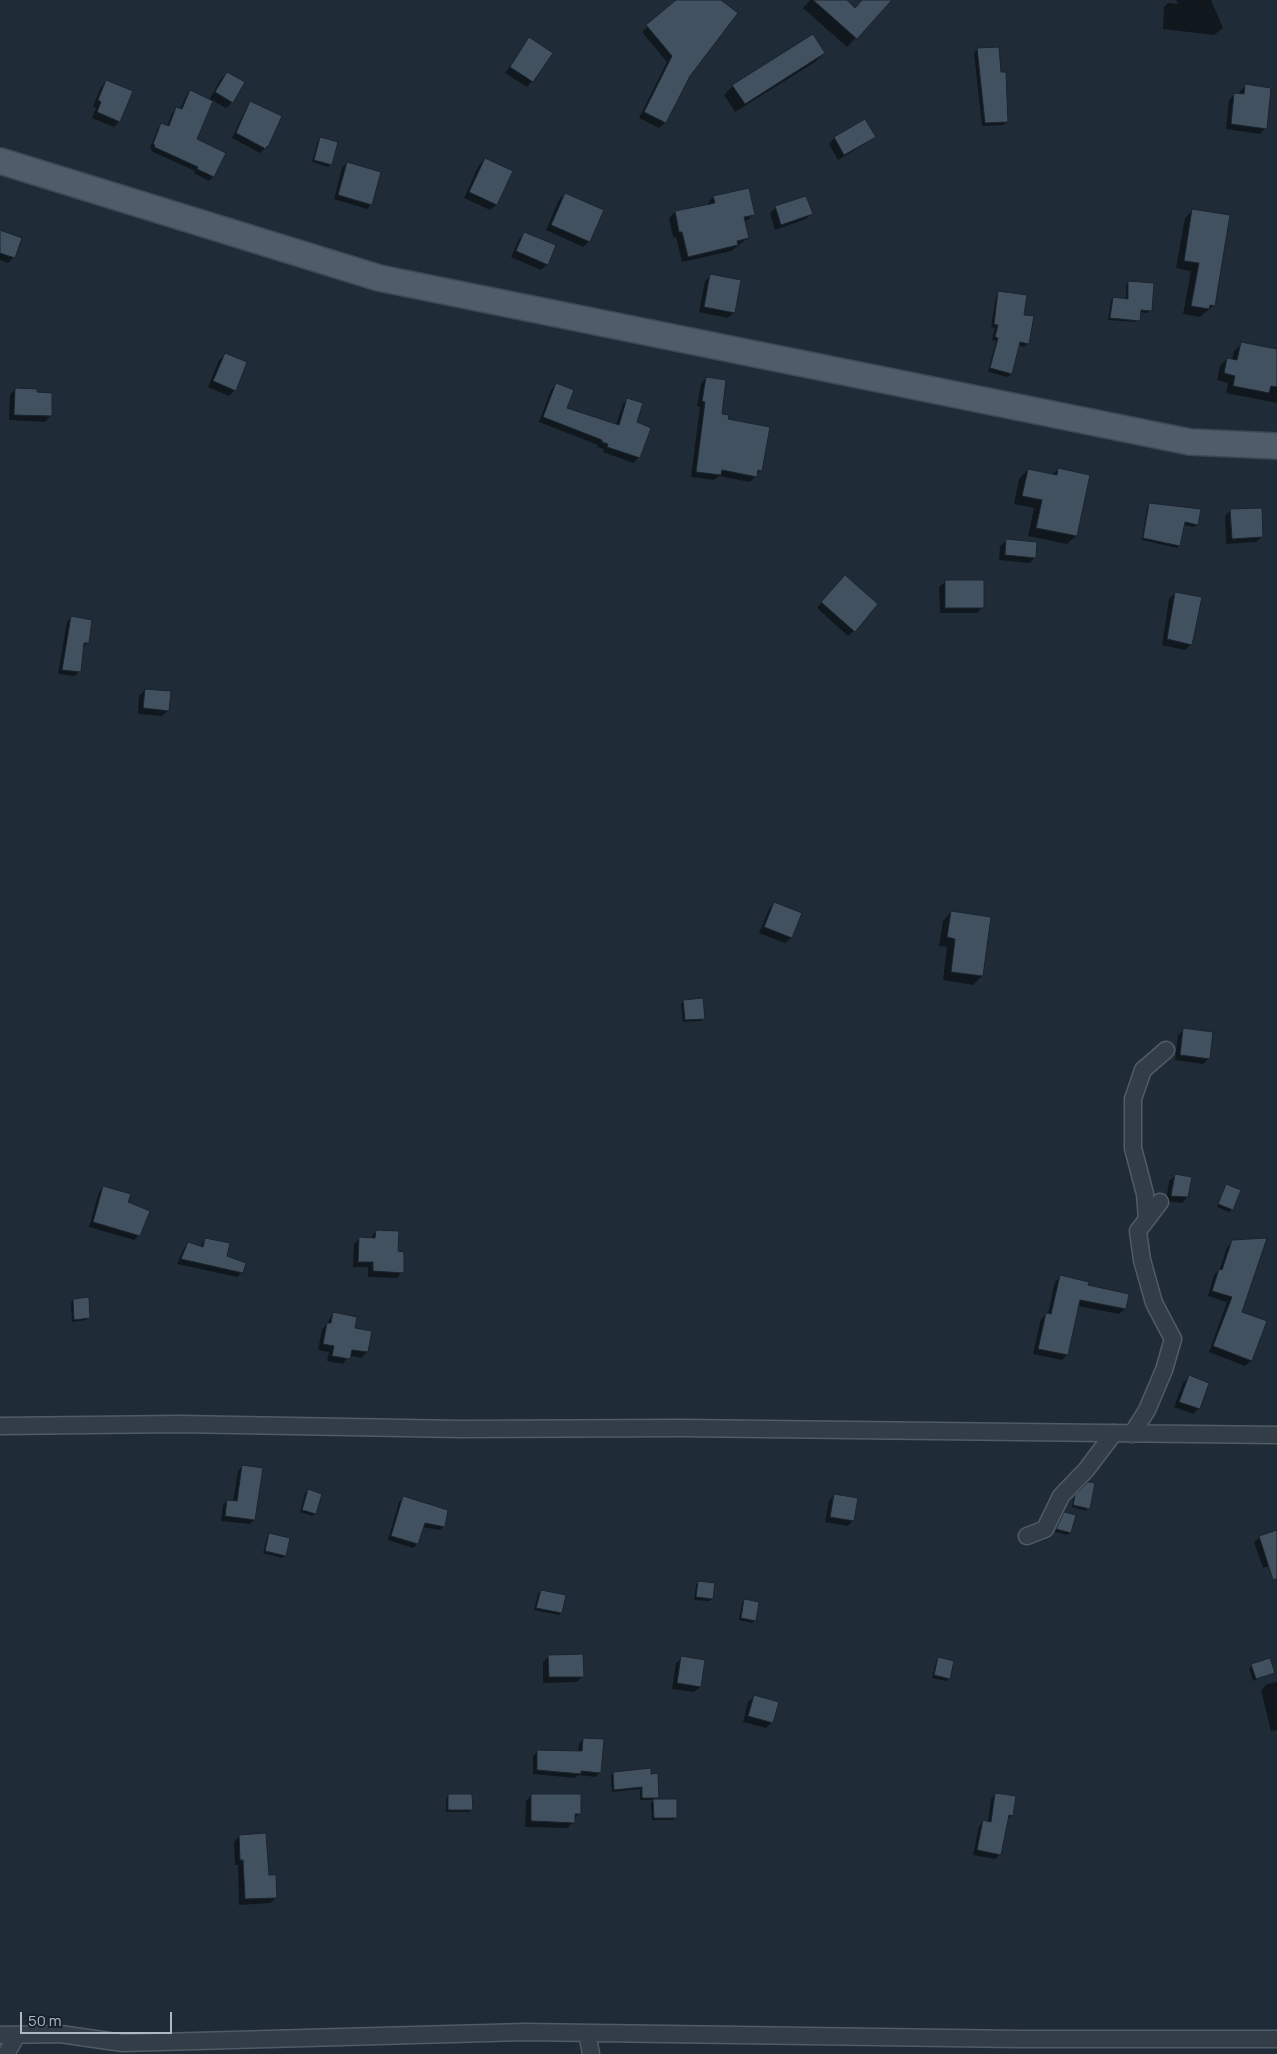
<!DOCTYPE html>
<html>
<head>
<meta charset="utf-8">
<style>
  body { margin:0 }
  #map { position:relative; width:1277px; height:2054px; overflow:hidden; background:#1f2c38; font-family:Manrope,sans-serif }
  canvas { display:block }
  .scale { position:absolute; left:20px; top:2012px; width:152px; height:22px; box-sizing:border-box; border:2px solid #adb8c5; border-top:0; padding-left:6px; font-size:15px; line-height:18px; white-space:nowrap; color:#adb8c5; -webkit-text-stroke:4px #18222d; paint-order:stroke }
</style>
</head>
<body>
<div id="map">
<canvas width="1277" height="2054"></canvas>
<div class="scale">50 m</div>
</div>
<script>
const ctx = document.querySelector('canvas').getContext('2d');
ctx.lineJoin = 'round';
function paint(path, color) { ctx.fillStyle = color; ctx.fill(path, 'evenodd'); }
const toPath = rows => new Path2D(rows.map(r => 'M' + r).join(''));
function trace(path, color, width, dash) { ctx.strokeStyle = color; ctx.lineWidth = width; ctx.lineCap = dash ? 'butt' : 'round'; ctx.setLineDash(dash || []); ctx.stroke(path); }
const shadow = toPath([
  [678,0,719,0,689,75,665,123,659,128,639,118,667,62,642,32],
  [810,0,845,0,855,9,863,0,891,0,847,47,803,8],
  [1176,0,1211,0,1223,28,1214,35,1163,29,1164,7,1168,3,1178,4],
  [530,39,532,81,527,87,505,73],
  [978,49,1000,73,1007,122,1003,125,982,126,974,53],
  [824,53,815,62,735,112,724,95,733,86],
  [227,73,232,102,226,108,212,100,196,140,213,177,209,181,194,173,195,171,151,151,152,149,150,148,158,128,162,124,167,127,172,113,176,109,180,110,186,96,190,92,209,100,221,79],
  [107,81,119,122,114,127,92,118,96,108,93,106,101,87],
  [1246,86,1265,128,1260,134,1226,129,1229,100,1235,94,1239,95,1240,91],
  [251,103,267,146,260,153,232,138,246,108],
  [874,137,868,142,838,160,829,144,834,138],
  [321,138,331,164,328,167,312,162,318,141],
  [485,159,511,172,496,205,490,210,464,198,479,165],
  [347,163,371,204,367,209,334,199,342,168],
  [565,194,589,241,583,247,546,230,559,200],
  [713,197,753,214,748,220,744,221,748,238,731,251,682,262,676,237,673,237,669,218,675,212,708,206,708,203],
  [806,197,811,214,806,219,775,230,770,213,775,208],
  [1193,210,1214,305,1200,317,1183,314,1191,271,1176,268,1185,218],
  [0,231,14,257,8,263,0,260],
  [524,234,547,264,541,270,511,257,519,239],
  [711,276,734,312,728,318,699,312,705,281],
  [1129,283,1150,310,1148,313,1140,312,1139,320,1136,322,1108,320,1111,301,1113,298,1126,300,1126,285],
  [999,293,1023,316,1028,343,1024,347,1018,345,1011,374,1008,377,988,372,996,341,992,340,995,328,991,327,996,296],
  [1241,344,1277,350,1277,403,1226,393,1228,383,1217,380,1220,366,1227,359,1232,360,1234,351],
  [225,355,235,390,229,396,208,387,219,360],
  [706,378,720,415,727,420,761,470,750,482,719,476,714,480,691,477,700,407,697,406,701,384],
  [556,384,566,409,616,425,623,404,628,399,636,423,649,428,638,458,633,463,603,452,604,449,597,447,598,445,539,422,551,390],
  [15,389,36,393,50,416,45,422,9,420,10,395],
  [1058,469,1076,536,1067,544,1028,536,1034,508,1014,504,1019,479,1028,470,1052,475],
  [1150,504,1197,525,1194,527,1183,525,1179,545,1177,548,1142,540,1147,507],
  [1231,510,1262,537,1256,542,1226,544,1225,516],
  [1006,541,1035,557,1030,563,999,560,1000,546],
  [840,582,854,631,848,636,817,608],
  [945,582,983,607,977,613,940,613,939,587],
  [1175,593,1191,644,1185,650,1162,645,1169,599],
  [71,617,87,643,82,648,79,671,75,676,58,674,67,622],
  [145,690,168,710,162,716,138,714,139,696],
  [774,903,800,914,791,938,785,943,759,933,769,909],
  [951,912,982,976,973,985,943,980,947,947,939,946,943,921],
  [684,1001,704,1018,702,1021,683,1022,681,1004],
  [1184,1030,1209,1058,1203,1064,1175,1060,1178,1035],
  [1175,1176,1187,1197,1182,1203,1166,1201,1169,1181],
  [1226,1186,1232,1209,1229,1212,1217,1207],
  [104,1187,127,1202,139,1235,134,1240,89,1227,99,1192],
  [376,1231,397,1252,402,1272,397,1278,368,1277,368,1267,353,1267,354,1244,360,1238,370,1239],
  [205,1239,242,1272,237,1277,177,1264,184,1248,188,1243,200,1248],
  [1233,1242,1240,1312,1265,1322,1251,1361,1245,1366,1209,1352,1227,1302,1208,1296,1214,1275,1220,1269,1227,1247],
  [1060,1277,1087,1286,1125,1309,1119,1314,1078,1306,1067,1355,1062,1360,1033,1354,1041,1319,1048,1314,1055,1282],
  [73,1300,89,1317,86,1320,72,1322,71,1303],
  [334,1313,354,1329,367,1352,361,1358,349,1355,343,1364,327,1361,329,1352,318,1350,322,1330],
  [1189,1377,1207,1384,1198,1409,1193,1414,1174,1407,1183,1383],
  [243,1466,254,1520,250,1524,221,1521,223,1505,227,1501,233,1502,238,1471],
  [1089,1483,1088,1508,1086,1511,1072,1507,1073,1499],
  [308,1491,315,1514,313,1516,300,1512,305,1493],
  [834,1495,853,1520,848,1526,825,1522,829,1501],
  [403,1498,444,1526,440,1530,422,1527,417,1544,413,1548,388,1540,399,1502],
  [1062,1516,1070,1532,1068,1535,1055,1532],
  [1277,1532,1277,1564,1263,1568,1254,1542,1260,1537],
  [270,1534,285,1555,282,1558,263,1553,267,1537],
  [698,1582,712,1599,709,1601,694,1600,696,1585],
  [541,1591,561,1612,559,1615,534,1610,538,1594],
  [745,1601,755,1620,752,1623,739,1620,742,1603],
  [549,1656,582,1676,577,1682,543,1683,543,1662],
  [682,1658,700,1687,694,1692,672,1689,676,1663],
  [938,1658,949,1679,946,1681,932,1678,936,1661],
  [1270,1659,1274,1672,1253,1681,1249,1668],
  [1277,1682,1277,1730,1271,1731,1261,1690,1267,1684],
  [754,1697,772,1722,766,1728,743,1722,748,1702],
  [583,1739,600,1772,596,1777,578,1775,575,1778,533,1774,533,1756,538,1751,578,1752,579,1744],
  [613,1773,649,1775,658,1798,656,1800,676,1817,673,1820,652,1820,651,1803,654,1800,640,1800,640,1789,612,1792,611,1776],
  [449,1795,471,1809,469,1812,446,1812,446,1798],
  [532,1795,579,1813,568,1828,525,1827,526,1801],
  [995,1795,1012,1815,1007,1820,999,1855,995,1859,973,1855,979,1826,984,1821,988,1822,991,1799],
  [239,1836,276,1898,270,1903,239,1905,238,1865,235,1865,234,1842]
]);
const building = toPath([
  [676,0,721,0,738,13,690,76,666,123,644,112,672,56,646,25,676,0],
  [813,0,847,0,855,8,862,0,892,0,857,39,813,0],
  [813,34,825,53,745,104,732,85,813,34],
  [529,37,553,53,533,82,510,67,529,37],
  [999,47,1001,72,1006,72,1008,122,985,123,977,48,999,47],
  [227,72,245,82,233,103,215,92,227,72],
  [106,80,133,91,120,122,97,112,101,102,98,100,106,80],
  [1245,84,1271,88,1267,129,1231,124,1234,93,1244,94,1245,84],
  [190,90,213,101,197,139,226,153,214,177,197,169,198,167,154,147,155,145,153,144,161,123,169,126,176,107,182,109,190,90],
  [250,101,282,116,268,147,267,146,266,149,236,133,250,101],
  [865,119,876,137,844,155,834,137,865,119],
  [320,137,338,142,332,165,314,160,320,137],
  [485,158,513,171,497,205,469,192,485,158],
  [347,162,381,172,372,205,338,195,347,162],
  [749,188,755,215,744,217,749,238,737,241,738,245,688,257,682,232,679,232,675,211,715,203,713,196,749,188],
  [565,193,604,210,590,242,551,225,565,193],
  [806,196,813,214,781,225,775,206,806,196],
  [1192,209,1230,215,1215,306,1210,305,1209,309,1191,306,1199,263,1184,261,1192,209],
  [0,230,22,238,15,258,0,253,0,230],
  [524,232,556,245,548,265,516,251,524,232],
  [710,274,741,280,735,313,704,307,710,274],
  [1128,281,1154,283,1152,311,1141,310,1140,321,1110,318,1113,297,1128,299,1128,281],
  [998,291,1027,295,1024,315,1034,316,1029,344,1020,342,1012,374,990,368,998,338,995,337,998,325,994,324,998,291],
  [1241,342,1277,349,1277,387,1271,386,1269,393,1233,386,1235,376,1224,373,1227,358,1237,360,1241,342],
  [225,353,247,362,236,391,213,381,225,353],
  [706,377,726,380,722,414,729,415,728,419,770,427,762,471,758,470,757,477,722,470,721,475,696,472,705,402,702,401,706,377],
  [556,383,574,390,567,408,619,425,627,398,643,403,637,422,651,428,640,458,607,447,608,444,602,442,602,440,543,417,556,383],
  [15,388,37,389,37,392,52,393,52,416,14,415,15,388],
  [1058,468,1090,475,1077,536,1036,528,1042,500,1022,496,1028,469,1057,475,1058,468],
  [1149,503,1201,509,1198,525,1185,522,1180,546,1143,538,1149,503],
  [1262,508,1263,537,1232,539,1230,509,1262,508],
  [1006,539,1037,542,1036,558,1005,555,1006,539],
  [845,575,878,604,855,632,821,602,845,575],
  [945,580,984,580,984,608,945,608,945,580],
  [1175,592,1202,597,1192,645,1167,639,1175,592],
  [71,616,92,620,89,643,84,643,81,672,62,670,71,616],
  [145,689,171,691,169,711,143,708,145,689],
  [774,902,802,913,792,938,764,927,774,902],
  [951,911,991,917,983,976,951,972,955,939,947,937,951,911],
  [703,998,705,1019,685,1020,683,1000,703,998],
  [1183,1028,1213,1032,1210,1059,1180,1055,1183,1028],
  [1175,1174,1192,1177,1188,1197,1171,1196,1175,1174],
  [1226,1184,1241,1190,1233,1210,1218,1204,1226,1184],
  [103,1186,131,1194,128,1202,150,1211,140,1236,93,1222,103,1186],
  [376,1230,399,1231,398,1251,404,1252,404,1273,373,1271,373,1262,358,1262,359,1237,375,1238,376,1230],
  [205,1238,230,1243,227,1256,246,1263,243,1273,181,1259,188,1242,203,1247,205,1238],
  [1267,1238,1242,1312,1267,1321,1252,1361,1213,1346,1232,1297,1212,1291,1219,1269,1222,1270,1232,1240,1267,1238],
  [1060,1275,1089,1282,1088,1285,1129,1294,1126,1309,1080,1300,1068,1355,1038,1349,1046,1313,1051,1314,1060,1275],
  [89,1297,90,1318,74,1320,73,1299,89,1297],
  [333,1312,357,1317,355,1328,372,1331,368,1352,352,1350,350,1359,332,1356,334,1346,323,1344,327,1323,331,1323,333,1312],
  [1189,1375,1209,1383,1200,1409,1179,1402,1189,1375],
  [242,1465,263,1468,255,1520,225,1516,227,1500,237,1501,242,1465],
  [1088,1482,1095,1483,1090,1509,1073,1505,1075,1495,1088,1482],
  [308,1489,322,1494,316,1514,302,1510,308,1489],
  [834,1494,858,1498,854,1521,830,1517,834,1494],
  [403,1496,448,1510,445,1527,425,1523,418,1544,391,1536,403,1496],
  [1064,1512,1076,1515,1071,1533,1056,1529,1064,1512],
  [1277,1530,1277,1579,1273,1580,1259,1536,1277,1530],
  [269,1533,290,1538,286,1556,265,1551,269,1533],
  [698,1581,715,1583,713,1599,696,1597,698,1581],
  [541,1590,566,1595,562,1613,536,1608,541,1590],
  [744,1599,759,1602,756,1621,741,1618,744,1599],
  [583,1654,584,1677,549,1677,548,1655,583,1654],
  [681,1656,705,1660,701,1687,677,1683,681,1656],
  [938,1657,954,1661,950,1679,934,1675,938,1657],
  [1270,1658,1275,1673,1256,1679,1251,1664,1270,1658],
  [754,1695,779,1702,773,1723,748,1716,754,1695],
  [583,1738,604,1739,601,1773,581,1771,581,1774,537,1770,537,1750,582,1751,583,1738],
  [651,1768,651,1774,658,1773,659,1798,642,1798,642,1787,614,1790,613,1772,651,1768],
  [995,1793,1016,1796,1013,1816,1009,1815,1001,1855,977,1850,983,1820,991,1822,995,1793],
  [448,1794,472,1794,473,1810,448,1810,448,1794],
  [531,1794,581,1794,581,1814,575,1814,575,1823,531,1821,531,1794],
  [653,1799,677,1799,677,1818,654,1818,653,1799],
  [266,1833,269,1875,276,1875,277,1898,245,1899,243,1860,240,1860,239,1835,266,1833]
]);
const street = toPath([
  [1147,1219,1145,1194,1133,1148,1133,1099,1143,1070,1166,1050],
  [0,1426,179,1424,460,1429,680,1428,1277,1435],
  [1132,1434,1147,1410,1164,1370,1173,1339,1154,1303,1142,1260,1138,1231,1160,1202],
  [1027,1536,1045,1529,1061,1496,1086,1470,1114,1433],
  [587,2033,591,2054],
  [0,2035,60,2034,123,2043,525,2032,1019,2039,1277,2039],
  [6,2054,17,2035]
]);
const primary = toPath([
  [0,161,379,278,1190,442,1277,446]
]);
paint(shadow, '#0007');
paint(building, '#425160');
trace(building, '#1a242f', 1);
trace(street, '#505b66', 19);
trace(primary, '#3f4955', 28);
trace(street, '#333d48', 16);
trace(primary, '#505c69', 25);
</script>
</body>
</html>
